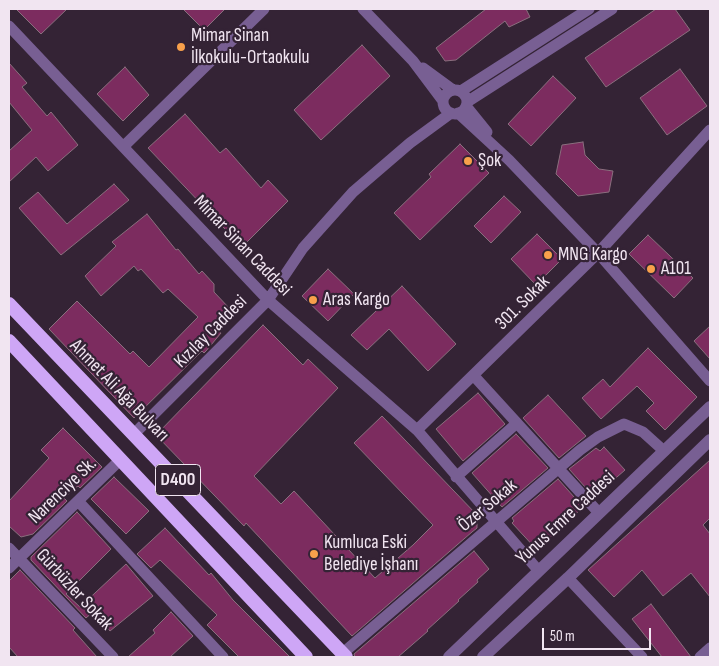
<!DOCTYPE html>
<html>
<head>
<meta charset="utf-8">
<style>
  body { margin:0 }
  #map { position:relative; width:719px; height:666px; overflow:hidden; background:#342335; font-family:"Sofia Sans Condensed",sans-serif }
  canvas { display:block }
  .frame { position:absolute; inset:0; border:10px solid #f1e5f1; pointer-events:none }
  .scale { position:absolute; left:542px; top:628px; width:109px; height:22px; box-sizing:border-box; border:2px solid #f1e5f1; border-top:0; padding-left:6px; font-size:15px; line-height:18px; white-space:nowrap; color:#f1e5f1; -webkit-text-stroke:4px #342335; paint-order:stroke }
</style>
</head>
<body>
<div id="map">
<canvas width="719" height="666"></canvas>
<div class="frame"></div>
<div class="scale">50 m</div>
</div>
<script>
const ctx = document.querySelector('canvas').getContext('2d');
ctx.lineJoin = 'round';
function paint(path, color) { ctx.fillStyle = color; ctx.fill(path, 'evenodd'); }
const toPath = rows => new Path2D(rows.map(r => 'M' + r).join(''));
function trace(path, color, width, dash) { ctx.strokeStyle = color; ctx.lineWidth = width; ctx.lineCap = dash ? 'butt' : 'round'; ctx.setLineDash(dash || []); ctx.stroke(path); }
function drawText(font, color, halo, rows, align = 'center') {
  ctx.font = font + ' "Sofia Sans Condensed",sans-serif'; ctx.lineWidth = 4.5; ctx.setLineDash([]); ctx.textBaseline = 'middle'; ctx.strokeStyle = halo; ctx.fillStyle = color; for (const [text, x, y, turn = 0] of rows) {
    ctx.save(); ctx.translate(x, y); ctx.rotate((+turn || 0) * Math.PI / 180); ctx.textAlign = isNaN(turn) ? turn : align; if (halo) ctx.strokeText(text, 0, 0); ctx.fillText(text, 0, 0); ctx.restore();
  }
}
const building = toPath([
  [16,9,67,9,41,34,16,9],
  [183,9,225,9,204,30,183,9],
  [486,9,526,9,530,17,509,27,505,21,456,60,445,61,436,48,486,9],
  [656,9,675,9,690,30,606,87,585,58,656,9],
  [362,45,390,76,321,140,294,110,362,45],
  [9,63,27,83,22,87,47,116,51,112,78,145,48,171,36,157,9,182,9,151,32,130,9,102,9,63],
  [125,67,149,95,123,121,97,94,125,67],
  [680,69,707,106,667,135,640,98,680,69],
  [553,76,576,98,531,146,508,124,553,76],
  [185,114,220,153,226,148,261,188,268,180,288,201,242,247,148,148,185,114],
  [583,142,585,155,599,169,613,171,609,192,578,196,556,174,562,145,583,142],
  [460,144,489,173,420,240,394,213,431,177,429,174,460,144],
  [114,184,129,200,61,255,19,208,38,192,67,224,114,184],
  [504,196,521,212,491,243,474,226,504,196],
  [147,214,176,250,178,249,199,274,202,271,214,284,214,292,230,309,214,325,221,333,206,351,204,353,202,351,134,418,49,329,77,301,130,354,133,351,149,367,198,317,168,289,163,293,141,269,138,271,134,266,101,296,85,276,116,246,112,242,147,214],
  [537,234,562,259,536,285,511,259,537,234],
  [648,235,693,278,674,298,629,254,648,235],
  [328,269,354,294,328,321,302,296,328,269],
  [402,286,456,344,428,371,389,329,367,350,351,335,402,286],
  [263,325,303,365,308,359,338,388,254,476,281,504,294,491,375,578,413,545,433,525,354,443,382,416,477,515,477,528,472,532,352,636,246,523,244,526,156,435,263,325],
  [710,326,710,359,694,341,710,326],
  [648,348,697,397,665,430,646,411,654,403,637,386,601,419,582,398,603,379,610,387,648,348],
  [478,393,505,424,463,461,436,429,478,393],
  [548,395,586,436,559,458,523,418,548,395],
  [63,428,102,467,80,488,78,486,64,498,67,501,33,534,21,537,9,526,9,501,49,458,41,450,63,428],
  [516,434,548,468,502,507,472,473,516,434],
  [604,447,625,470,594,497,569,469,596,448,600,451,604,447],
  [710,460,710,518,703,525,710,534,710,597,691,573,663,596,642,570,614,597,588,570,710,460],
  [114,477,149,511,126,534,91,499,114,477],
  [558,479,583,507,537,550,512,523,514,521,512,518,558,479],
  [77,512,111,549,66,594,80,607,126,564,153,596,110,631,93,612,86,618,31,560,31,557,77,512],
  [165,528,209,575,211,573,233,600,290,657,239,657,207,625,217,615,160,560,151,568,137,554,165,528],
  [474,551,489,569,477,580,478,582,458,600,459,601,427,630,428,631,398,657,355,657,354,654,474,551],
  [20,570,75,628,73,630,97,657,18,657,9,647,9,581,20,570],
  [651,604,691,657,662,657,632,619,651,604],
  [171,612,193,636,170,657,128,657,155,633,153,630,171,612]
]);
const minor = toPath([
  [363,9,413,61,443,101],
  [9,26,268,300,417,430,538,570],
  [423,68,453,90],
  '443 102a12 12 0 1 1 24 0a12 12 0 1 1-24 0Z',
  [461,91,589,9],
  [467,102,612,9],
  [466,106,487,132],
  [458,113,509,160,598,253,710,381],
  [124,146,264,9],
  [474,376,599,513],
  [417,430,598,253,710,130],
  [134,434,268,300,303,248,353,192,410,143,451,113],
  [456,477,517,423],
  [78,501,223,657],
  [9,548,113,657],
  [9,568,121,459],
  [568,578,642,657],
  [343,653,580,450,598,437,624,424,643,432,664,451],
  [700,657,710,648]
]);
const tertiary = toPath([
  [449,657,710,407],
  [483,657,568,578,710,440]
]);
const trunk = toPath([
  [9,304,346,657],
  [9,341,306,657]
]);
const markers = [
  [181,47,5,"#f8a04b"],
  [468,161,5,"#f8a04b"],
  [548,255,5,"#f8a04b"],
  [651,269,5,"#f8a04b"],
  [313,300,5,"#f8a04b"],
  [314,554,5,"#f8a04b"]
];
const shields = [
  [178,480,45]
];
const shieldNames = [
  ["D400",178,480]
];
const poiNames = [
  ["Mimar Sinan",191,36],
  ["İlkokulu-Ortaokulu",191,58],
  ["Şok",478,161],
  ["MNG Kargo",558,255],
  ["A101",661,269],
  ["Aras Kargo",323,300],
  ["Kumluca Eski",324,543],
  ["Belediye İşhanı",324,565]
];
const streetNames = [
  ["Mimar Sinan Caddesi",242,246,46],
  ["301. Sokak",523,303,-45],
  ["Kızılay Caddesi",211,332,-45],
  ["Ahmet Ali Ağa Bulvarı",119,391,46],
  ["Narenciye Sk.",63,491,-44],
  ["Özer Sokak",488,506,-40],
  ["Yunus Emre Caddesi",566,518,-43],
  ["Gürbüzler Sokak",74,590,47]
];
paint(building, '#7c2c5f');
trace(building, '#8a6f7e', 1);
trace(minor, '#785f93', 11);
trace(tertiary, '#785f93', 12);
trace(trunk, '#cea6f6', 14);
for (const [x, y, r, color] of markers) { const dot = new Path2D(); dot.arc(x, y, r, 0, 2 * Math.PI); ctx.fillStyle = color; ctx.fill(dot); trace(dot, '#342335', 2); }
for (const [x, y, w] of shields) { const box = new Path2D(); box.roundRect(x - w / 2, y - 15.5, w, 31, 4); ctx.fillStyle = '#342335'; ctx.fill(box); trace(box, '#f1e5f1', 1); }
drawText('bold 18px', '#f1e5f1', null, shieldNames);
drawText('19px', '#f1e5f1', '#342335', poiNames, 'left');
drawText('19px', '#f1e5f1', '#342335', streetNames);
</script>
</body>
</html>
